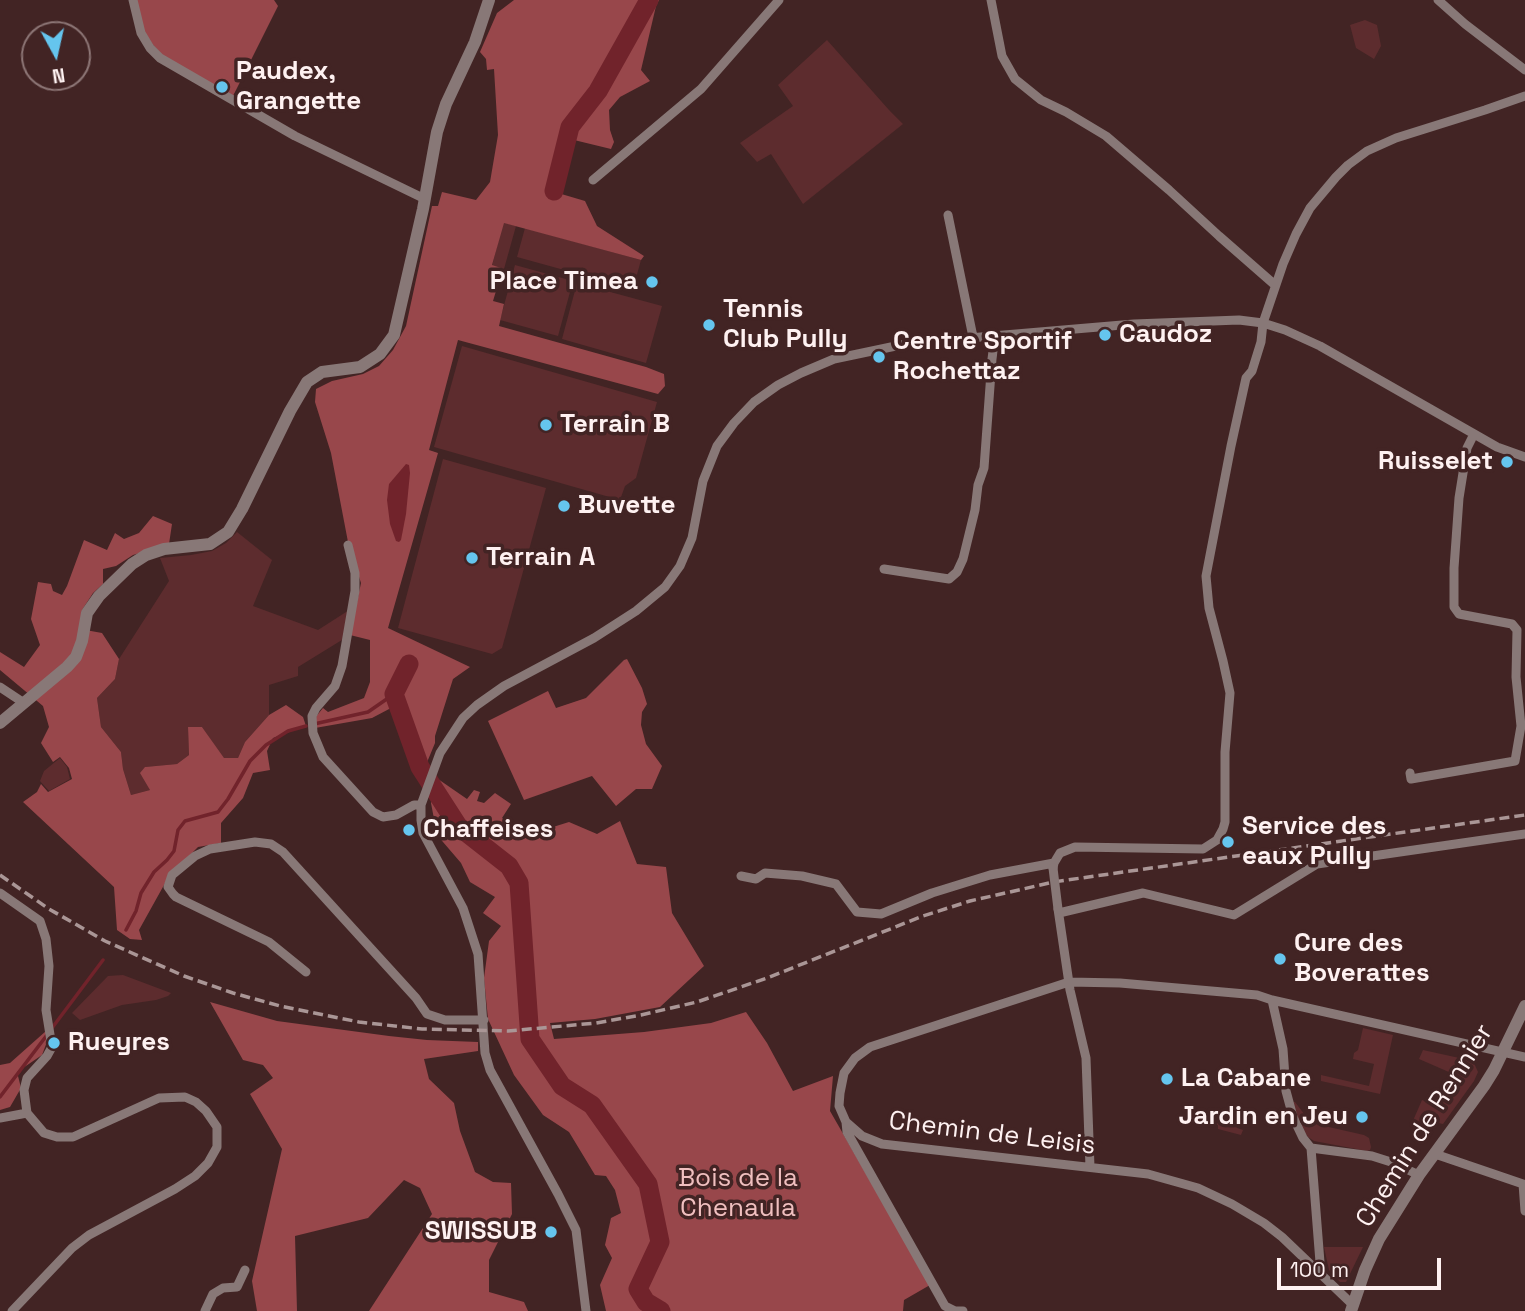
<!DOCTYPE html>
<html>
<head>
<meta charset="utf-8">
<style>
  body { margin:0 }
  #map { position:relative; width:1525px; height:1311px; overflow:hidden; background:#422424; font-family:"Space Grotesk",sans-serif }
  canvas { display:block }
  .north { position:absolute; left:21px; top:21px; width:70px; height:70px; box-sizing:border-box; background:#422424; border:2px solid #8d7676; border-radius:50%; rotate:172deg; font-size:19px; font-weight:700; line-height:28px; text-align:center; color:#fef1f1 }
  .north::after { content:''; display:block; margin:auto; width:24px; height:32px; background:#65c5ee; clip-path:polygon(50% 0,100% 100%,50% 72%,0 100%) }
  .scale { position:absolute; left:1277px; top:1258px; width:164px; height:32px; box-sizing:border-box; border:4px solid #fef1f1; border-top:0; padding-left:9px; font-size:21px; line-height:24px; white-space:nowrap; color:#fef1f1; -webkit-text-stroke:5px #422424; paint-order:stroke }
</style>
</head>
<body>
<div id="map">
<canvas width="1525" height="1311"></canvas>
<div class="north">N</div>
<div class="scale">100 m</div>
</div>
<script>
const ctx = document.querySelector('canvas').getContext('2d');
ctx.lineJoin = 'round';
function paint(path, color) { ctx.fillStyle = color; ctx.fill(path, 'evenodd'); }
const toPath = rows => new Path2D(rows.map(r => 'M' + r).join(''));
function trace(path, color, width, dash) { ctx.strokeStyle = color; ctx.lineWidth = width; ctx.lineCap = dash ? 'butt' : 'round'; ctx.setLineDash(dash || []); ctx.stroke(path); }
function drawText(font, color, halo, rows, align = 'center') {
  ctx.font = font + ' "Space Grotesk",sans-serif'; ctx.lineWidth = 7; ctx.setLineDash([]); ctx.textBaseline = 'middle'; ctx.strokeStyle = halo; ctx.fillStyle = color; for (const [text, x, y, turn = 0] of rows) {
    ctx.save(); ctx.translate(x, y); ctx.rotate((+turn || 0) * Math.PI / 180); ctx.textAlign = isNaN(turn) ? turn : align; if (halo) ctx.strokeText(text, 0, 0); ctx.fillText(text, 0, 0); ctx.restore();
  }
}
const green = toPath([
  [1365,20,1377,25,1381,46,1374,59,1356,48,1350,25],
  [827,40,889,110,903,124,803,204,771,154,757,162,740,143,793,106,778,85],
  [503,222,516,226,504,269,492,266],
  [525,228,641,260,633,289,517,257],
  [515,265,573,281,558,336,500,320],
  [577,283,662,306,646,363,562,339],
  [462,346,657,402,636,478,625,486,620,500,434,447],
  [443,459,546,488,502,648,492,654,398,628],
  [237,532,272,560,253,606,318,630,357,605,350,635,298,667,298,676,269,685,269,715,245,742,238,758,224,759,202,727,188,727,189,755,177,764,145,767,150,790,131,795,123,769,121,752,101,727,97,698,115,679,119,659,169,581,160,558,191,555,212,551,226,543],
  [60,758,67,767,70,779,49,791,40,781,44,771],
  [123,975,171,993,168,996,156,1000,122,1005,80,1020,72,1013,108,976],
  [1363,1028,1393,1035,1380,1094,1321,1081,1321,1075,1369,1086,1374,1064,1353,1059,1354,1053,1358,1050],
  [1423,1050,1473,1061,1478,1072,1474,1081,1443,1124,1434,1122,1422,1129,1412,1123,1422,1100,1436,1106,1444,1084,1453,1087,1458,1076,1419,1059],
  [1292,1102,1295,1102,1311,1123,1364,1135,1369,1138,1371,1147,1370,1150,1367,1151,1314,1141,1308,1137,1303,1130,1298,1121],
  [1208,1117,1220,1118,1238,1123,1237,1128,1243,1130,1241,1135,1218,1129,1218,1125,1208,1124],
  [1324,1247,1363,1247,1346,1282,1340,1282,1329,1270]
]);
const forest = toPath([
  [136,0,274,0,278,6,233,96,164,57,153,45,144,32],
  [514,0,659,0,656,6,641,70,650,81,620,97,609,110,610,130,614,142,611,149,574,140,558,193,585,201,597,226,644,256,641,260,504,223,492,265,504,269,501,282,499,281,493,301,504,304,499,326,646,367,664,374,665,386,658,394,458,340,429,450,438,453,388,628,470,667,453,679,435,736,435,743,423,772,418,773,391,708,372,718,315,728,314,719,323,708,328,712,364,698,370,682,370,640,350,635,361,583,348,542,331,453,315,402,316,389,332,381,363,374,379,366,393,350,406,326,432,206,438,206,442,192,476,200,490,182,498,135,494,69,487,70,486,59,480,52,497,13],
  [153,516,172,524,169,544,133,555,116,566,103,569,103,584,93,593,82,610,80,629,102,633,119,659,115,679,97,698,101,727,121,752,123,769,131,795,150,790,140,773,145,767,177,764,189,755,188,727,202,727,224,758,238,758,245,742,269,715,286,705,303,717,306,726,273,738,267,751,270,770,253,773,243,798,221,823,221,843,198,847,169,876,139,930,142,940,130,939,117,930,114,887,23,802,37,792,41,784,48,792,72,779,69,768,60,757,53,762,41,743,49,727,43,706,0,670,0,652,24,667,40,645,31,619,38,582,51,584,53,591,62,595,67,586,84,540,107,550,115,533,124,539,139,533],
  [627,659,642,688,647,704,642,712,641,725,646,744,662,766,652,789,636,789,616,806,592,776,524,800,488,721,548,691,556,708,586,698,624,660],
  [438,779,467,799,474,790,480,792,477,801,484,803,495,793,511,804,502,818,537,832,569,822,597,834,620,821,637,864,666,867,672,913,704,966,660,1007,595,1019,550,1023,554,1039,644,1032,711,1023,746,1012,767,1043,793,1091,833,1076,830,1111,930,1285,904,1300,903,1311,606,1311,600,1285,612,1258,605,1245,611,1218,621,1213,615,1190,606,1176,595,1175,569,1132,543,1115,514,1075,488,1019,484,978,489,941,501,926,483,913,495,897,470,882,461,863,437,835,431,803],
  [210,1002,277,1021,389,1036,427,1040,478,1042,478,1051,424,1059,429,1079,454,1103,460,1131,475,1172,493,1182,511,1183,512,1214,489,1260,489,1292,524,1302,528,1311,369,1311,432,1214,420,1188,404,1180,368,1218,295,1236,297,1311,257,1311,252,1281,282,1149,250,1094,273,1078,263,1065,243,1060],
  [46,1031,48,1039,42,1055,17,1072,21,1088,10,1107,0,1110,0,1065,10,1063]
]);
const water = toPath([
  [406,464,409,465,410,473,406,514,401,540,399,542,396,541,390,524,387,500,389,484]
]);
const stream = toPath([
  [314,724,368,712,394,694],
  [126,930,136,911,141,893,154,872,167,860,174,851,178,830,185,821,218,812,228,799,250,761,266,745,288,731,306,726],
  [52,1028,103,960],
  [0,1097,47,1035]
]);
const river = toPath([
  [554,191,570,127,598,91,649,0],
  [409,664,394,694,420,767,458,826,509,866,519,883,530,1039,562,1086,592,1105,648,1184,660,1242,638,1289,646,1302,661,1311]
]);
const minor = toPath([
  [133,0,141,33,150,48,160,58,295,136,425,199],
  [991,0,1002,56,1015,79,1041,100,1066,112,1106,136,1169,190,1219,236,1275,285],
  [1438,0,1465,24,1525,70],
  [593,180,701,89,779,0],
  [948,215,973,337],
  [348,545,355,573,355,591,342,666,335,686,316,708,312,716,313,733,323,757,373,812,383,817,396,815,414,805,421,805],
  [884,569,949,579,957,572,963,559,975,510,978,485,984,468,992,359,995,335],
  [0,687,24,703],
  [1410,773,1411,779,1515,761,1521,726,1516,677,1517,630,1512,624,1459,614,1454,607,1454,568,1459,498,1467,448,1474,434],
  [1053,868,1054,863,1060,853,1075,847,1203,849,1217,840,1223,829,1225,822,1225,752,1230,693,1223,661,1209,608,1206,576,1231,446,1246,378,1252,371,1261,342,1263,323,1283,264,1296,234,1310,208,1336,177,1348,165,1367,151,1396,138,1485,110,1525,96],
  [741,876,756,879,765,873,802,876,836,884,857,912,881,914,932,893,990,875,1054,863],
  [0,893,40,921,46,939,49,966,46,1010,52,1047,47,1056,27,1078,24,1090,27,1113,44,1133,57,1137,73,1137,159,1098,185,1097,196,1102,206,1111,217,1127,217,1147,208,1163,195,1176,175,1189,89,1235,72,1248,12,1311],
  [1058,909,1070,990,1086,1058,1090,1167],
  [1059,913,1143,893,1234,915,1317,864,1525,834],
  [306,972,269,942,176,897,173,894,168,887,172,875,195,856,210,849,255,842,271,844,283,852,416,998,427,1014,445,1020,484,1020],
  [1272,1000,1283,1049,1286,1091,1293,1117,1303,1138,1311,1148,1321,1275],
  [0,1118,27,1113],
  [846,1122,847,1132,945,1306,955,1311,963,1311],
  [1311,1148,1372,1156,1391,1162,1419,1175],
  [1435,1154,1523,1184,1525,1211],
  [1352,1304,1282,1237,1264,1223,1232,1204,1198,1188,1148,1174,882,1144,862,1136,846,1122,839,1106,840,1093,844,1073,855,1058,870,1047,1069,982,1120,983,1257,995,1272,1000,1525,1057],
  [205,1311,213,1294,223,1288,237,1287,245,1270],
  [586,1311,576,1230,558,1194,490,1070,485,1053,478,954,463,908,423,833,421,820,421,805,440,753,463,718,477,705,504,686,594,638,636,611,665,587,680,566,692,538,703,481,717,446,734,423,754,402,778,385,801,373,834,359,910,343,1134,324,1239,320,1263,323,1285,330,1320,346,1497,447,1525,457]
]);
const tertiary = toPath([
  [0,723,67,667,76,657,82,641,87,613,99,596,132,564,146,555,164,549,210,544,228,532,242,509,290,411,307,382,322,372,360,367,380,354,394,335,423,209,437,132,446,104,475,42,489,0],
  [1351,1311,1365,1270,1379,1239,1419,1175,1484,1086,1494,1070,1525,1006]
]);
const rail = toPath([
  [0,875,49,909,105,941,184,976,233,993,280,1006,359,1022,422,1029,508,1031,596,1023,641,1015,697,1002,767,978,923,916,970,901,1023,889,1053,882,1525,815]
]);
const minorBridge = toPath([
  [1053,868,1058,909]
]);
const markers = [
  [222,87,7,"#65c5ee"],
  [652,282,7,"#65c5ee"],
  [709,325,7,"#65c5ee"],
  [1105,335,7,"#65c5ee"],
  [879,357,7,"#65c5ee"],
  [546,425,7,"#65c5ee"],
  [1507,462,7,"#65c5ee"],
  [564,506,7,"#65c5ee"],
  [472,558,7,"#65c5ee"],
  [409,830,7,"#65c5ee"],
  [1228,842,7,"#65c5ee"],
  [1280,959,7,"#65c5ee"],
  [54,1043,7,"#65c5ee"],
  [1167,1079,7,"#65c5ee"],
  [1362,1117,7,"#65c5ee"],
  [551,1232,7,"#65c5ee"]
];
const poiNames = [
  ["Paudex,",236,72],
  ["Grangette",236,102],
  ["Place Timea",638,282,"right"],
  ["Tennis",723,310],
  ["Club Pully",723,340],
  ["Caudoz",1119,335],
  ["Centre Sportif",893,342],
  ["Rochettaz",893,372],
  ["Terrain B",560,425],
  ["Ruisselet",1493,462,"right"],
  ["Buvette",578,506],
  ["Terrain A",486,558],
  ["Service des",1242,827],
  ["eaux Pully",1242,857],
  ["Chaffeises",423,830],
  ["Cure des",1294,944],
  ["Boverattes",1294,974],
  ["Rueyres",68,1043],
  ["La Cabane",1181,1079],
  ["Jardin en Jeu",1348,1117,"right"],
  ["SWISSUB",537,1232,"right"]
];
const streetNames = [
  ["Chemin de Rennier",1425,1126,-58],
  ["Chemin de Leisis",992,1134,7]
];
const parkNames = [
  ["Bois de la",738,1179],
  ["Chenaula",738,1209]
];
paint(green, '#5d2c2e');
paint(forest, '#98474b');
paint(water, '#71232b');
trace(stream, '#71232b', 3.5);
trace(river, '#71232b', 19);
trace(minor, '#887877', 9);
trace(tertiary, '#887877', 12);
trace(rail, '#aa9696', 3.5, [10, 5]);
trace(minorBridge, '#887877', 9);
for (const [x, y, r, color] of markers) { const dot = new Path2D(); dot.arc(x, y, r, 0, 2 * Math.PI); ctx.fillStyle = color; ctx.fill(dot); trace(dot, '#422424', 2.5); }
drawText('bold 26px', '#fef1f1', '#422424', poiNames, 'left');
drawText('26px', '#fef1f1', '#422424', streetNames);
drawText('26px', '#f0bfbf', '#422424', parkNames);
</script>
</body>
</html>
